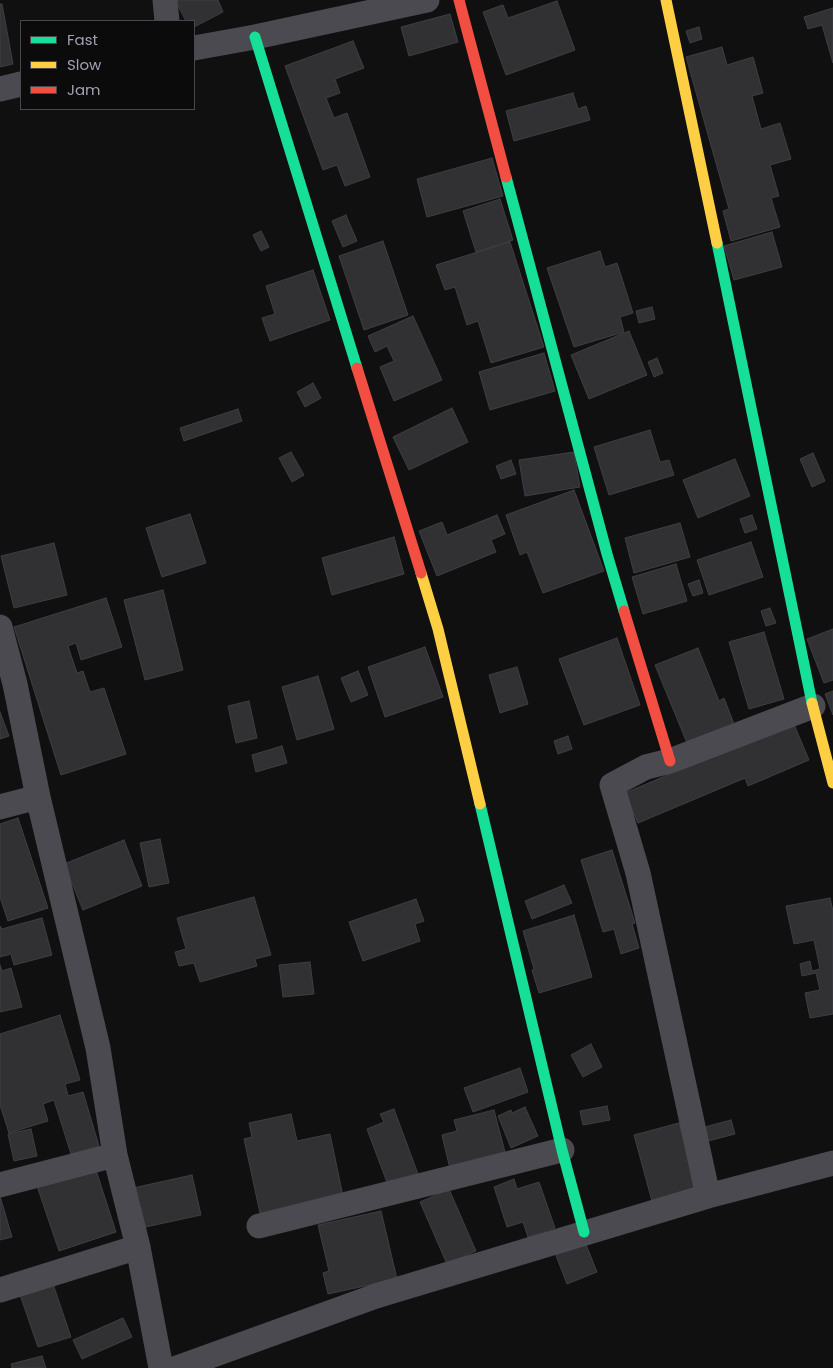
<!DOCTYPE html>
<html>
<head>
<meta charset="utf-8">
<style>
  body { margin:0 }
  #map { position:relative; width:833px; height:1368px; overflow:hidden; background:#101010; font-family:Poppins,sans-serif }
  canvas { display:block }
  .legend { position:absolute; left:20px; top:20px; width:175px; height:90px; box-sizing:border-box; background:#0b0b0c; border:1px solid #47474f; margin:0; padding:6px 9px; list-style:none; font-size:15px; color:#a0a0b3 }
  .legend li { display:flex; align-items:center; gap:10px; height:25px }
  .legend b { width:25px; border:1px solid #47474f }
</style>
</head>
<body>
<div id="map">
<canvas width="833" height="1368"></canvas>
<ul class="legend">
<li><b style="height:6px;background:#16e098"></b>Fast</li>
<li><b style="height:6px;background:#ffcf43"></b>Slow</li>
<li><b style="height:6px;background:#f24e42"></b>Jam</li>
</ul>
</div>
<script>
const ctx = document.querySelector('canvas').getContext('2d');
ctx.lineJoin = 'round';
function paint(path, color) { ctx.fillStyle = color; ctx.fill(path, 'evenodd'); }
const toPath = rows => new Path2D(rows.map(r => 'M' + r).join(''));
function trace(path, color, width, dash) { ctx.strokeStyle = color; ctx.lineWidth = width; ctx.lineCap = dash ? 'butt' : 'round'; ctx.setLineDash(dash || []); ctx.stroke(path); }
const building = toPath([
  [175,0,218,0,223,12,194,27,194,21,186,21,175,0],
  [557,1,575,50,506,75,483,12,503,5,508,18,557,1],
  [0,4,2,4,13,64,0,67,0,4],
  [833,8,833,63,822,25,808,29,804,17,833,8],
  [450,14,458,42,409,56,401,27,450,14],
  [699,27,702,39,690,43,686,31,699,27],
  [353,41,364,68,335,79,340,93,326,98,334,118,347,113,370,177,345,186,337,165,323,170,285,66,353,41],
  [722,47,727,65,753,57,763,93,752,96,761,129,780,123,791,159,770,165,779,196,771,198,780,227,731,241,723,211,729,209,686,57,722,47],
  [573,93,578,109,586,106,590,120,514,141,506,111,573,93],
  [492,158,503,196,427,217,417,179,492,158],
  [500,199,513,240,476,252,463,211,500,199],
  [346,215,357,241,343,247,332,221,346,215],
  [261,231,269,247,261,251,253,235,261,231],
  [772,232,782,267,734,280,724,246,772,232],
  [383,241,408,315,364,330,339,256,383,241],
  [510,242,544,347,491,363,478,321,467,325,455,287,445,290,436,265,510,242],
  [600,251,605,267,617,263,633,313,620,317,624,332,574,347,547,268,600,251],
  [313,270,330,320,270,341,262,318,275,314,266,286,313,270],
  [652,307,655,319,639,323,636,311,652,307],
  [413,316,442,380,394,401,380,367,394,361,387,346,375,352,368,336,413,316],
  [629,331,647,375,589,399,571,355,629,331],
  [544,353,555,391,490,410,479,372,544,353],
  [657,358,663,373,654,377,648,362,657,358],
  [313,383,321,398,305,407,297,392,313,383],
  [452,408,468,442,409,470,393,437,452,408],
  [238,409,242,421,184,441,180,428,238,409],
  [650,430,660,462,669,460,674,475,609,495,594,447,650,430],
  [291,452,304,475,292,482,279,458,291,452],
  [574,452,580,487,525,496,519,460,574,452],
  [813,453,825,481,812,487,800,459,813,453],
  [735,459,750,496,698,518,683,480,735,459],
  [511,460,516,474,501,479,496,466,511,460],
  [574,490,604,571,543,593,527,552,520,555,506,515,574,490],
  [190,514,206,563,162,577,146,528,190,514],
  [497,515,505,534,491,540,496,552,437,576,419,531,442,522,447,535,497,515],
  [752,515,757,529,745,533,740,519,752,515],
  [680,523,690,557,634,573,625,538,680,523],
  [394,537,404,574,332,595,322,558,394,537],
  [751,542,763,577,709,595,697,560,751,542],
  [54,543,67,595,14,608,1,556,54,543],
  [676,564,687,601,643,614,632,577,676,564],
  [699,580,703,593,693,596,688,584,699,580],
  [163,590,183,670,145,680,124,600,163,590],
  [106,598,122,647,81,660,76,643,68,646,77,673,83,671,90,692,104,688,126,754,61,775,14,627,106,598],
  [770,608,776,623,766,626,761,611,770,608],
  [833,629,833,680,824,683,807,639,833,629],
  [764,632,784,699,749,709,729,642,764,632],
  [617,638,640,705,584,725,559,659,617,638],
  [425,647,443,697,385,717,368,667,425,647],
  [698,648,719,701,724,698,734,724,687,743,655,665,698,648],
  [517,667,528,704,500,713,489,675,517,667],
  [358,671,368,695,351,702,341,678,358,671],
  [318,676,334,729,297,740,282,687,318,676],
  [833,691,833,715,825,694,833,691],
  [249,701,257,738,236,743,228,706,249,701],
  [0,712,9,736,0,739,0,712],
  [793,722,809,760,748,786,745,778,638,823,625,793,793,722],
  [568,736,572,749,558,754,554,741,568,736],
  [282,746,287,763,256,772,252,755,282,746],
  [18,818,48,908,8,921,0,897,0,824,18,818],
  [160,839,169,883,149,887,140,843,160,839],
  [124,840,142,886,83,910,64,864,124,840],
  [612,850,635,923,632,924,639,948,621,954,614,929,603,932,581,860,612,850],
  [564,885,572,903,532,919,525,901,564,885],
  [254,897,271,955,255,959,257,966,200,982,194,963,179,966,175,952,186,949,177,918,254,897],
  [830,898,833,911,833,1014,810,1018,805,993,820,990,816,973,802,976,800,964,810,961,812,971,820,969,814,940,794,944,786,906,830,898],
  [416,899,424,921,415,924,420,941,363,961,349,922,416,899],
  [574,915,592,977,539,993,532,970,534,969,523,931,574,915],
  [42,918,52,955,14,965,11,954,0,957,0,926,2,929,42,918],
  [310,962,314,994,283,997,279,965,310,962],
  [0,965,2,971,11,968,22,1007,0,1012,0,965],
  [60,1015,80,1080,65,1084,68,1096,83,1092,99,1146,71,1154,54,1100,43,1104,48,1121,9,1133,0,1105,0,1034,60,1015],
  [591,1044,602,1067,583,1077,571,1055,591,1044],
  [520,1068,528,1092,473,1112,464,1088,520,1068],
  [607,1106,610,1120,583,1125,580,1111,607,1106],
  [525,1107,538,1136,511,1148,498,1116,511,1110,512,1113,525,1107],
  [394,1109,418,1174,388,1185,367,1129,384,1122,380,1114,394,1109],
  [494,1110,505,1152,450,1169,442,1135,457,1131,454,1120,494,1110],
  [291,1114,297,1141,330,1134,343,1196,260,1213,244,1139,252,1137,249,1123,291,1114],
  [731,1120,735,1134,708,1141,705,1127,731,1120],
  [679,1123,697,1189,652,1201,634,1135,679,1123],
  [31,1129,37,1156,14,1161,8,1134,31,1129],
  [95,1167,116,1232,59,1251,37,1186,95,1167],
  [192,1175,201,1215,141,1228,133,1188,192,1175],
  [514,1179,517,1189,539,1182,555,1228,528,1237,523,1222,507,1227,494,1187,514,1179],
  [449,1189,476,1251,447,1264,420,1202,449,1189],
  [0,1196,12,1237,0,1240,0,1196],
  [381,1211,397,1279,328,1294,323,1273,329,1271,318,1225,381,1211],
  [585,1242,597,1272,567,1284,555,1253,585,1242],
  [51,1278,71,1337,38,1347,18,1289,51,1278],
  [123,1318,132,1337,82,1359,73,1340,123,1318],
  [42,1356,46,1368,12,1368,11,1364,42,1356]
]);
const street = toPath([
  [165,0,167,21],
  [194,48,255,37,427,0],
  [0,89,21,84],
  [0,627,15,684,38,797,98,1048,115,1155,138,1247,161,1368],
  [0,807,38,797],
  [0,1185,115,1155],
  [708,1196,638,873,612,785,646,767,670,761,813,706],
  [259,1226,562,1150],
  [0,1290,138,1247],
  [177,1368,376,1296,708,1196,833,1163]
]);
const fast = toPath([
  [255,37,357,368],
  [506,177,607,554,624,611],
  [717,243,812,703],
  [480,804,562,1150,584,1232]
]);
const slow = toPath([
  [666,0,717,243],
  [421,573,438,629,480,804],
  [812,703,833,783]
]);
const jam = toPath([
  [459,0,506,177],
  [357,368,421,573],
  [624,611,670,761]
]);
paint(building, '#313133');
trace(building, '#3f3e44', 1);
trace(street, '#4a4a50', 25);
trace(fast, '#16e098', 11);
trace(slow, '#ffcf43', 11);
trace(jam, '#f24e42', 11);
</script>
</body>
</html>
